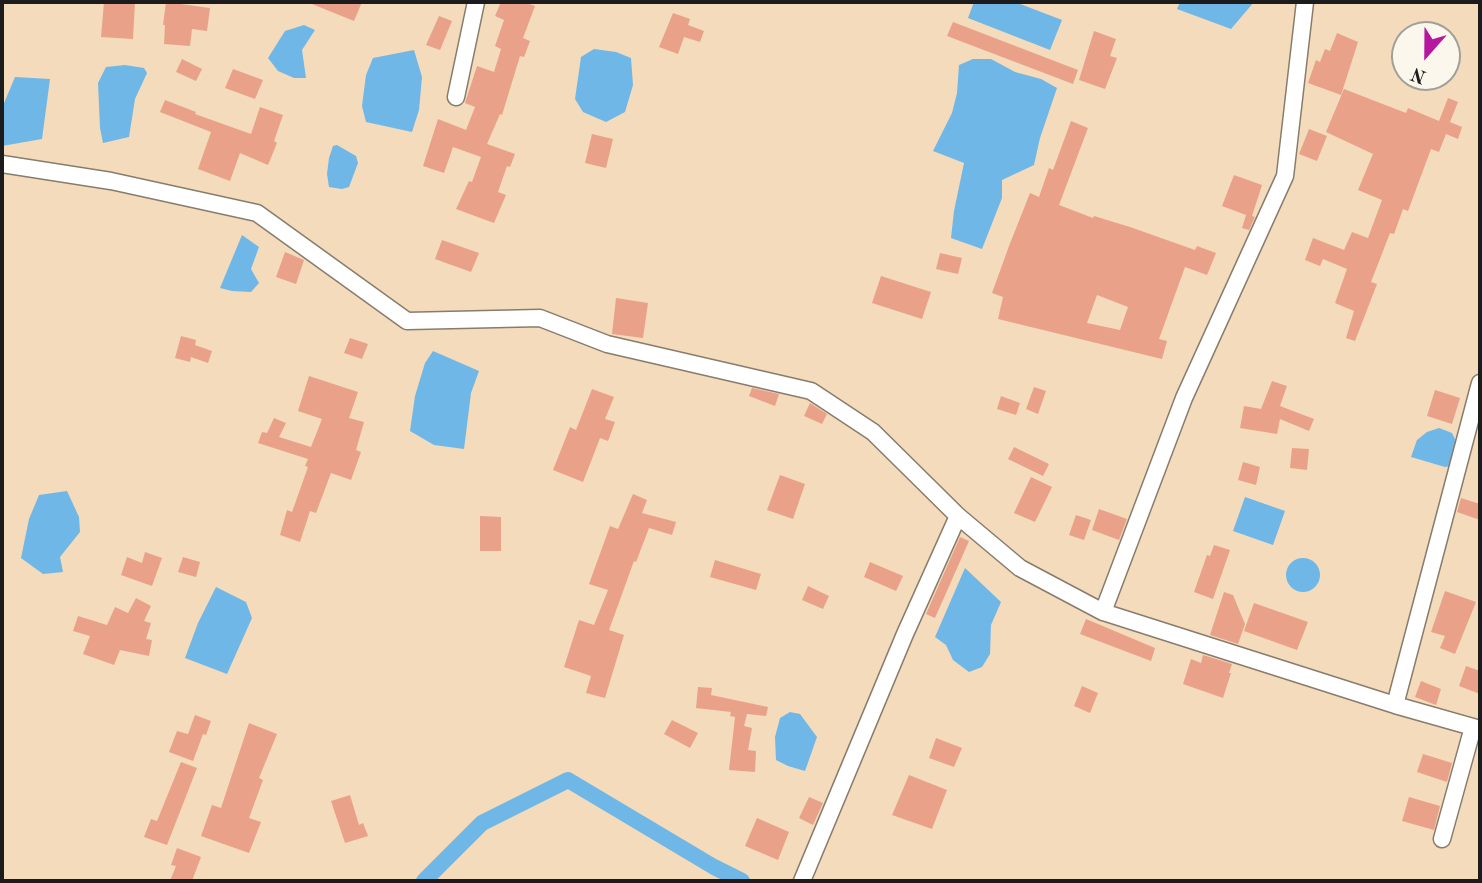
<!DOCTYPE html>
<html>
<head>
<meta charset="utf-8">
<style>
  body { margin:0 }
  #map { position:relative; width:1482px; height:883px; overflow:hidden; background:#f3dbbc; font-family:"Old Standard TT",serif }
  canvas { display:block }
  .frame { position:absolute; inset:0; border:4px solid #1c1c1c; pointer-events:none }
  .north { position:absolute; left:1391px; top:21px; width:70px; height:70px; box-sizing:border-box; background:#fbf7ec; border:2px solid #a29f99; border-radius:50%; rotate:201deg; font-size:19px; font-weight:700; line-height:28px; text-align:center; color:#1c1c1c }
  .north::after { content:''; display:block; margin:auto; width:24px; height:32px; background:#b5179e; clip-path:polygon(50% 0,100% 100%,50% 72%,0 100%) }
</style>
</head>
<body>
<div id="map">
<canvas width="1482" height="883"></canvas>
<div class="frame"></div>
<div class="north">N</div>
</div>
<script>
const ctx = document.querySelector('canvas').getContext('2d');
ctx.lineJoin = 'round';
function paint(path, color) { ctx.fillStyle = color; ctx.fill(path, 'evenodd'); }
const toPath = rows => new Path2D(rows.map(r => 'M' + r).join(''));
function trace(path, color, width, dash) { ctx.strokeStyle = color; ctx.lineWidth = width; ctx.lineCap = dash ? 'butt' : 'round'; ctx.setLineDash(dash || []); ctx.stroke(path); }
const water = toPath([
  [974,2,1015,2,1062,20,1050,50,968,18],
  [1180,2,1254,2,1231,29,1177,9],
  [304,25,315,30,302,50,306,78,294,78,278,71,268,58,285,31],
  [594,49,616,52,631,58,633,85,625,112,606,122,583,112,575,99,581,57],
  [414,50,422,77,419,110,412,132,366,122,362,106,366,75,373,58],
  [973,59,991,59,1015,72,1041,79,1057,88,1040,138,1034,165,1002,180,1002,198,982,249,951,238,954,211,964,163,933,151,952,113,957,93,959,65],
  [125,65,144,68,147,73,135,99,129,137,103,143,100,128,98,83,106,67],
  [15,77,50,79,42,139,2,146,2,108],
  [337,145,356,156,358,163,349,187,342,189,329,187,327,174,329,158,333,146],
  [242,235,259,247,251,269,259,283,251,292,232,291,220,288],
  [433,351,479,371,471,393,464,449,434,445,410,431,415,396,425,363],
  [1439,428,1452,433,1456,441,1458,452,1451,466,1445,467,1411,457,1417,440,1427,432],
  [67,491,79,517,80,532,60,557,63,572,43,574,21,558,29,519,39,495],
  [1245,497,1285,511,1273,545,1233,531],
  '1286 575a17 17 0 1 1 34 0a17 17 0 1 1-34 0Z',
  [965,568,1001,602,991,625,990,654,982,667,969,672,953,660,946,645,935,637],
  [216,587,246,602,252,618,227,674,185,658,198,623],
  [790,712,800,714,817,737,805,771,788,766,776,760,775,737,780,718]
]);
const canal = toPath([
  [424,881,482,823,568,780,714,867,742,881]
]);
const building = toPath([
  [104,2,135,2,133,39,101,37],
  [166,2,210,8,207,31,192,29,190,46,164,44,165,25,163,25],
  [307,2,362,2,354,21],
  [501,2,523,2,535,6,523,38,530,41,524,57,520,56,502,115,500,114,487,144,515,154,510,167,507,166,498,192,506,195,494,223,456,209,469,181,472,182,481,157,453,147,444,173,423,166,438,119,466,130,475,107,465,103,477,66,494,72,501,49,495,46,504,20,495,16],
  [673,13,690,19,688,25,704,31,700,42,684,37,678,54,659,47],
  [439,16,452,21,440,50,426,45],
  [953,22,1078,70,1073,84,947,36],
  [1094,31,1116,39,1110,56,1117,58,1105,89,1079,80],
  [1337,33,1358,42,1341,95,1308,83,1316,60,1320,62,1325,49,1330,51],
  [182,59,202,69,196,81,176,72],
  [233,69,263,80,255,99,225,88],
  [1344,89,1406,113,1408,108,1439,121,1448,98,1458,102,1450,122,1462,127,1458,139,1446,134,1439,152,1431,149,1408,211,1403,209,1394,234,1390,233,1371,282,1377,284,1355,341,1346,338,1354,311,1335,303,1347,269,1323,259,1320,266,1305,260,1313,238,1344,250,1352,232,1368,238,1382,200,1358,190,1373,154,1326,132],
  [165,100,196,112,195,114,251,134,260,107,283,115,274,141,277,143,268,165,240,153,230,181,198,169,211,132,160,112],
  [1071,121,1088,128,1059,205,1093,218,1094,216,1130,227,1195,250,1197,246,1216,253,1207,275,1185,267,1159,339,1167,341,1162,359,998,319,1003,297,992,293,1009,246,1030,193,1039,197,1049,168,1053,170],
  [1097,295,1128,307,1120,330,1087,323],
  [1309,129,1327,136,1317,161,1299,154],
  [592,134,613,139,606,168,585,163],
  [1234,175,1262,185,1252,216,1255,217,1249,230,1242,228,1246,215,1222,206],
  [442,240,479,253,471,272,435,259],
  [285,252,304,260,296,284,276,277],
  [940,253,962,258,958,274,936,269],
  [881,276,931,292,922,319,872,303],
  [616,298,648,303,643,338,612,334],
  [181,336,196,340,195,345,212,351,208,363,191,357,190,362,175,358],
  [350,338,368,344,362,359,344,353],
  [309,376,358,392,349,418,364,422,356,450,361,452,351,480,331,473,316,513,310,511,300,542,280,535,287,510,292,512,308,467,305,466,308,459,258,443,262,432,267,433,274,418,286,423,279,437,311,447,322,419,298,411],
  [1272,381,1287,386,1280,406,1314,419,1309,431,1280,419,1277,434,1240,428,1244,406,1261,409],
  [1034,387,1046,391,1038,414,1026,409],
  [752,388,779,394,775,406,749,396],
  [592,389,614,397,605,419,615,422,608,441,600,438,583,482,553,470,570,427,576,430],
  [1435,390,1460,398,1452,424,1427,416],
  [1001,396,1020,403,1016,415,997,409],
  [810,403,827,414,822,424,804,416],
  [1014,447,1049,464,1043,476,1008,459],
  [1292,448,1309,449,1307,470,1290,468],
  [1243,462,1260,467,1256,485,1238,480],
  [780,475,805,484,793,519,767,510],
  [1031,477,1052,487,1035,522,1014,513],
  [633,494,647,500,642,513,676,522,672,535,649,528,636,562,634,561,609,630,624,635,605,698,586,693,591,676,564,667,579,620,594,625,608,590,589,584,610,526,618,529],
  [1461,498,1480,504,1480,520,1457,512],
  [1099,509,1127,519,1119,540,1092,530],
  [1076,515,1091,520,1084,540,1069,535],
  [480,516,501,517,501,551,480,551],
  [960,537,969,541,935,618,926,614],
  [1214,545,1230,550,1213,599,1194,592,1207,555,1210,556],
  [145,552,162,558,152,586,121,575,127,557,142,563],
  [183,557,200,562,196,577,178,572],
  [715,560,761,574,756,590,710,577],
  [870,562,903,576,896,591,864,577],
  [808,586,829,596,823,609,802,600],
  [1445,591,1476,602,1455,654,1440,648,1445,636,1431,632],
  [1224,592,1233,595,1245,624,1238,644,1210,635],
  [136,598,151,606,144,621,151,623,146,639,152,640,149,656,120,650,114,665,83,654,90,636,73,631,78,616,107,625,115,607,128,613],
  [1254,603,1308,622,1297,650,1244,631],
  [1086,619,1155,648,1151,661,1080,634],
  [1203,655,1232,664,1229,673,1231,673,1223,698,1183,684,1191,659,1201,663],
  [1466,666,1480,671,1480,694,1459,686],
  [1421,681,1441,689,1436,705,1415,697],
  [1082,686,1098,693,1090,713,1074,706],
  [698,687,712,688,711,695,768,707,766,716,747,714,744,726,752,728,748,750,756,751,755,772,729,770,735,717,730,716,731,712,696,708],
  [195,715,211,721,206,735,203,734,193,761,169,752,177,731,188,734],
  [672,720,698,733,690,748,664,734],
  [249,723,277,734,259,778,263,780,249,818,261,822,249,853,201,836,212,805,221,808],
  [936,738,962,748,954,767,929,758],
  [1423,754,1452,763,1447,782,1417,772],
  [181,762,197,768,167,845,144,837,151,819,157,821],
  [909,775,947,790,932,829,892,815],
  [350,795,359,825,363,823,368,836,345,843,331,801],
  [809,797,823,803,813,825,799,818],
  [1409,797,1440,806,1434,830,1402,821],
  [757,818,789,832,778,860,745,846],
  [177,848,201,857,192,881,170,881,176,866,171,865]
]);
const minor = toPath([
  [456,97,476,2],
  [2,164,111,181,257,213,407,321,540,318,607,344,811,391,873,432,958,516,1020,568,1103,612,1395,705,1480,729],
  [1103,612,1184,398,1285,176,1305,2],
  [1395,705,1480,383],
  [1442,839,1473,727],
  [802,881,905,634,958,516]
]);
paint(water, '#6fb7e7');
trace(canal, '#6fb7e7', 16);
paint(building, '#e9a289');
trace(minor, '#887c6c', 19);
trace(minor, '#fff', 16);
</script>
</body>
</html>
